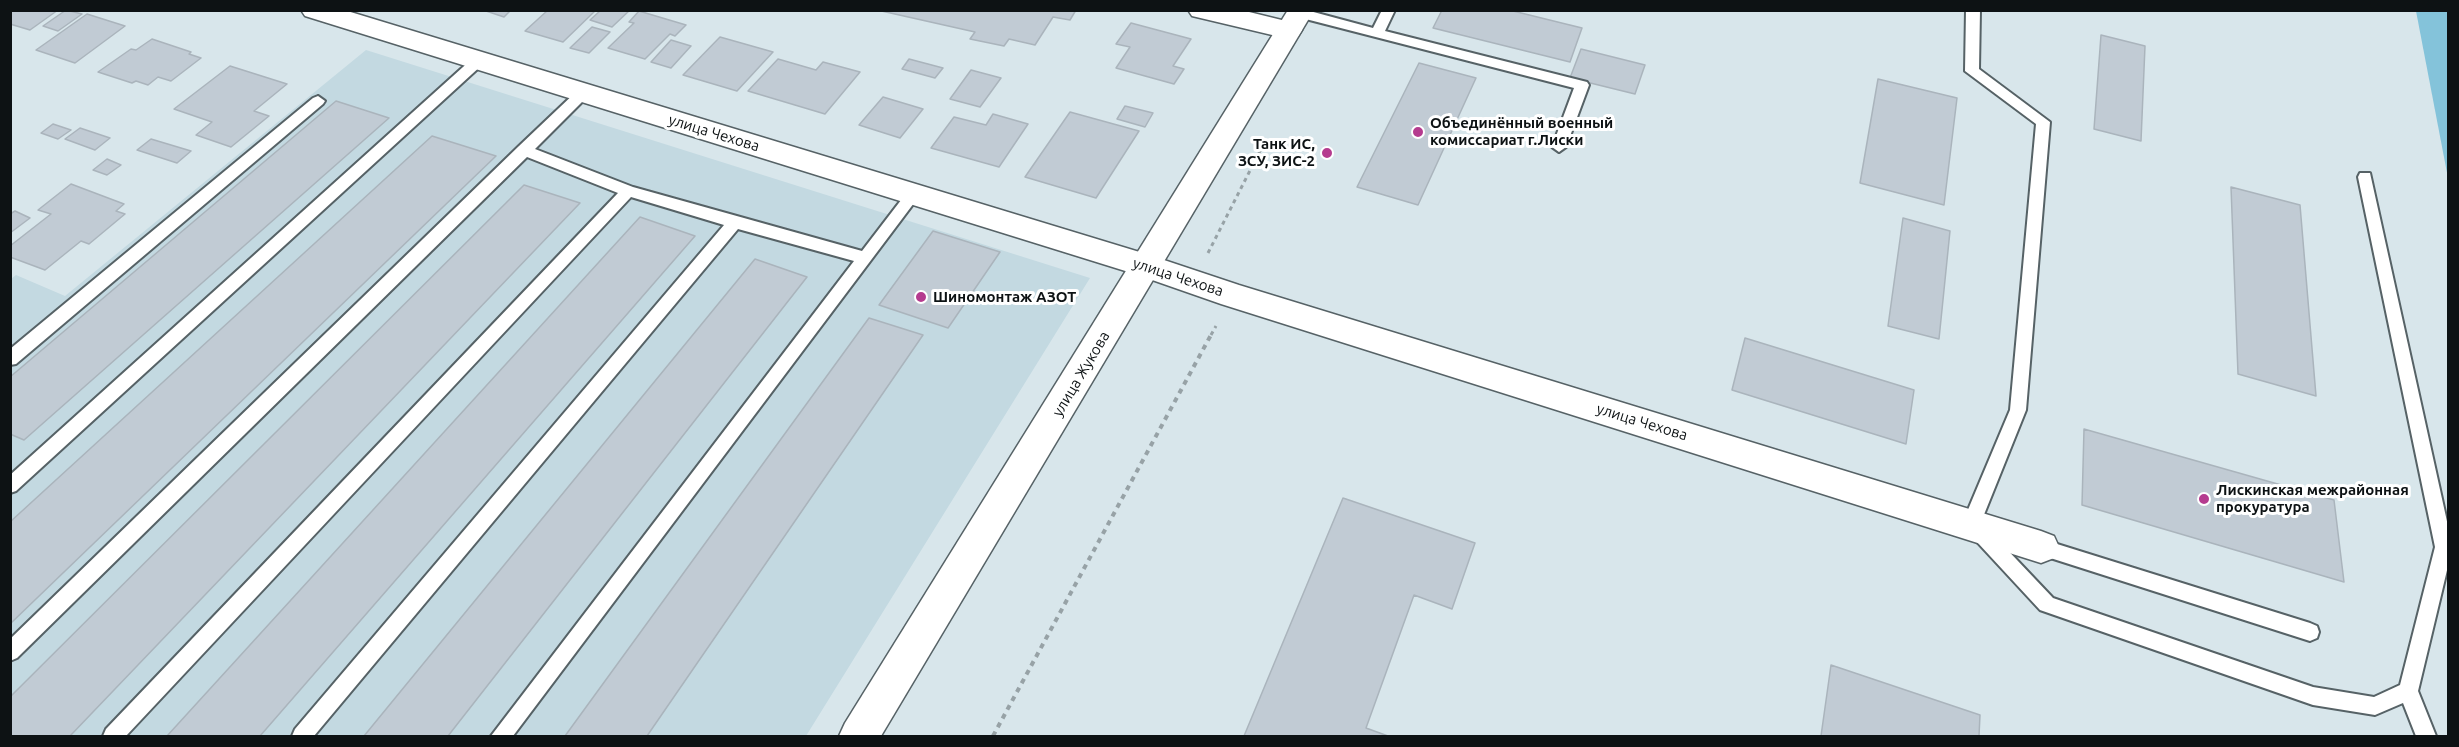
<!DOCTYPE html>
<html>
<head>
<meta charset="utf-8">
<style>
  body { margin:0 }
  #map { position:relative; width:2459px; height:747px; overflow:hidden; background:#d8e6eb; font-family:Ubuntu,sans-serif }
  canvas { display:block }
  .frame { position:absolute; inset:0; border:12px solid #0d1214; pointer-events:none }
</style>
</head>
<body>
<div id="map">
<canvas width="2459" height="747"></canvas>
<div class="frame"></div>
</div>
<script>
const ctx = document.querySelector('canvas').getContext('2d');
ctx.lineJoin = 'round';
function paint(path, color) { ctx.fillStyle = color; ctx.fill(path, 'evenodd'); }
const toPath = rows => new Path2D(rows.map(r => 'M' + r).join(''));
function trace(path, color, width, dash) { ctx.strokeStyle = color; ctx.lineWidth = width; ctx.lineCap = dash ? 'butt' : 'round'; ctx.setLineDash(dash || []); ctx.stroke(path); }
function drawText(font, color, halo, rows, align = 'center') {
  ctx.font = font + ' Ubuntu,sans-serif'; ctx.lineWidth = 6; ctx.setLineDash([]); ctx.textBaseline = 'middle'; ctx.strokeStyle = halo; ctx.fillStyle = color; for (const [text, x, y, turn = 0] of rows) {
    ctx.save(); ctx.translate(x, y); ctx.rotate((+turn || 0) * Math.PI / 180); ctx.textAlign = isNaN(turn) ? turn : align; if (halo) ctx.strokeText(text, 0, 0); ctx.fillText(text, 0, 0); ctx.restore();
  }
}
const built = toPath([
  [366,50,1090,278,806,736,11,736,11,279,16,275,65,296]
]);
const green = toPath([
  [2416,11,2448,11,2448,178]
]);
const building = toPath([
  [10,10,58,10,30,30,10,24,10,10],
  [66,10,82,14,58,31,43,26,66,10],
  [483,10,511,10,504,17,483,10],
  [548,10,596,10,563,42,525,31,548,10],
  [601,10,630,10,612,27,590,20,601,10],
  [877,10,1076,10,1070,20,1053,17,1035,45,1009,39,1004,46,970,39,975,32,877,10],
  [1442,10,1509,10,1582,28,1570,62,1433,28,1442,10],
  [639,11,686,25,675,36,670,34,645,59,608,48,634,23,629,22,639,11],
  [87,14,125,26,75,63,36,50,87,14],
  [1131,23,1191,39,1173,66,1184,69,1174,84,1116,68,1130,47,1116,44,1131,23],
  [592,27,610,32,589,53,570,48,592,27],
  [2101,35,2145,46,2141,141,2094,129,2101,35],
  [720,37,773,52,737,91,683,75,720,37],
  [152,39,191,52,189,54,201,58,171,81,158,77,148,85,136,81,132,83,98,72,131,49,136,50,152,39],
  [671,40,691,46,671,68,651,62,671,40],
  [1581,49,1645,65,1635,94,1570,78,1581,49],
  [778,59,816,70,823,62,860,72,825,114,748,91,778,59],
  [909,59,943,68,935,78,902,69,909,59],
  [1419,63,1476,78,1418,205,1357,187,1419,63],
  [230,66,287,84,254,111,269,116,231,147,196,135,212,122,174,109,230,66],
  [971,70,1001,78,980,107,950,99,971,70],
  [1878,79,1957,98,1944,205,1860,183,1878,79],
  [883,97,923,109,900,138,859,125,883,97],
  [336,101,389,118,24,440,10,434,10,377,336,101],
  [1125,106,1153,113,1145,127,1117,119,1125,106],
  [1070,112,1139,131,1096,198,1025,177,1070,112],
  [993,114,1028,124,999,167,931,148,954,117,986,125,993,114],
  [53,124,71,130,58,139,41,133,53,124],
  [80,128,110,138,95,150,65,139,80,128],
  [432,136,496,156,10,624,10,522,432,136],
  [151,139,191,151,177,163,137,150,151,139],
  [107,159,121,165,107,175,93,170,107,159],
  [71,184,124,204,116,211,125,214,89,244,81,241,45,270,10,257,10,246,51,214,38,210,71,184],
  [524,185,580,203,70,736,10,736,10,697,524,185],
  [2231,187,2300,205,2316,396,2238,374,2231,187],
  [15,211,30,218,10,233,10,214,15,211],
  [640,217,695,236,260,736,167,736,640,217],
  [1903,218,1950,231,1939,339,1888,326,1903,218],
  [933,231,1000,252,948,328,879,305,933,231],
  [755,259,807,277,448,736,364,736,755,259],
  [869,318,923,335,647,736,565,736,869,318],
  [1745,338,1914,390,1906,444,1732,390,1745,338],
  [2084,429,2334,500,2344,582,2082,505,2084,429],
  [1343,498,1475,543,1452,609,1414,595,1366,728,1388,736,1244,736,1343,498],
  [1831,665,1980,715,1979,736,1821,736,1831,665]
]);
const pathFar1 = toPath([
  [1208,253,1262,147],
  [1211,335,1216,326]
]);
const path = toPath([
  [993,736,1212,333]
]);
const lane = toPath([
  [1294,10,1306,10,1373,28,1382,10,1395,10,1385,31,1587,82,1589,85,1566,147,1559,152,1552,147,1574,88,1294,16,1294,10],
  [1966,10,1980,10,1979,69,2050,122,2026,410,1981,522,2053,598,2313,687,2374,697,2400,685,2435,547,2358,177,2360,173,2370,173,2448,526,2448,566,2418,691,2436,736,2416,736,2403,703,2375,715,2313,705,2040,610,1965,529,1962,524,2010,410,2036,124,1965,71,1966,10],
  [478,57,485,61,483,64,16,491,10,493,10,475,473,58,478,57],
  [583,88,590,93,588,96,535,149,633,187,862,251,908,191,913,190,920,195,513,736,491,736,854,261,738,229,314,736,292,736,295,729,724,225,631,197,126,736,103,736,106,729,618,193,527,157,17,658,10,661,10,639,519,146,578,90,583,88],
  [318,96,325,101,323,104,16,364,10,365,10,349,313,98,318,96],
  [2041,539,2310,623,2317,626,2319,632,2317,638,2310,641,2041,555,2035,553,2032,547,2035,541,2041,539]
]);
const street = toPath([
  [301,10,344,10,1146,254,1239,285,2041,531,2054,536,2059,547,2054,558,2041,563,1221,304,1135,274,305,16,301,10],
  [1188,10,1241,10,1298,24,1302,30,1298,36,1289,39,1192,16,1188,10]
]);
const secondary = toPath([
  [1288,10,1314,10,881,736,839,736,845,723,1288,10]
]);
const markers = [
  [1418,132,6,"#b53b8f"],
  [1327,153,6,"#b53b8f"],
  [921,297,6,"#b53b8f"],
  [2204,499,6,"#b53b8f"]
];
const poiNames = [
  ["Объединённый военный",1430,123],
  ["комиссариат г.Лиски",1430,140],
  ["Танк ИС,",1315,144,"right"],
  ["ЗСУ, ЗИС-2",1315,161,"right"],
  ["Шиномонтаж АЗОТ",933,297],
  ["Лискинская межрайонная",2216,490],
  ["прокуратура",2216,507]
];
const streetNames = [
  ["улица Чехова",714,133,17],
  ["улица Чехова",1178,277,18],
  ["улица Жукова",1081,374,-59],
  ["улица Чехова",1642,422,17]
];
paint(built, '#c3d9e1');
paint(green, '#84c3da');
paint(building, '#c1cbd4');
trace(building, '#aab4bc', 1.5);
trace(lane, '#566266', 4);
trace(street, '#566266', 3);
trace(secondary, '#566266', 3);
trace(pathFar1, '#97a2a6', 3, [4, 4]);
trace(path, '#97a2a6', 4, [5, 5]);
paint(lane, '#fff');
paint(street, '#fff');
paint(secondary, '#fff');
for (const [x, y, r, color] of markers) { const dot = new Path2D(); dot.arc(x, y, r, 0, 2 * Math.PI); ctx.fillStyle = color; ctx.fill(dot); trace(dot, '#fff', 2); }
drawText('bold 15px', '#0d1214', '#fff', poiNames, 'left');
drawText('15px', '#0d1214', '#fff', streetNames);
</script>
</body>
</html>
